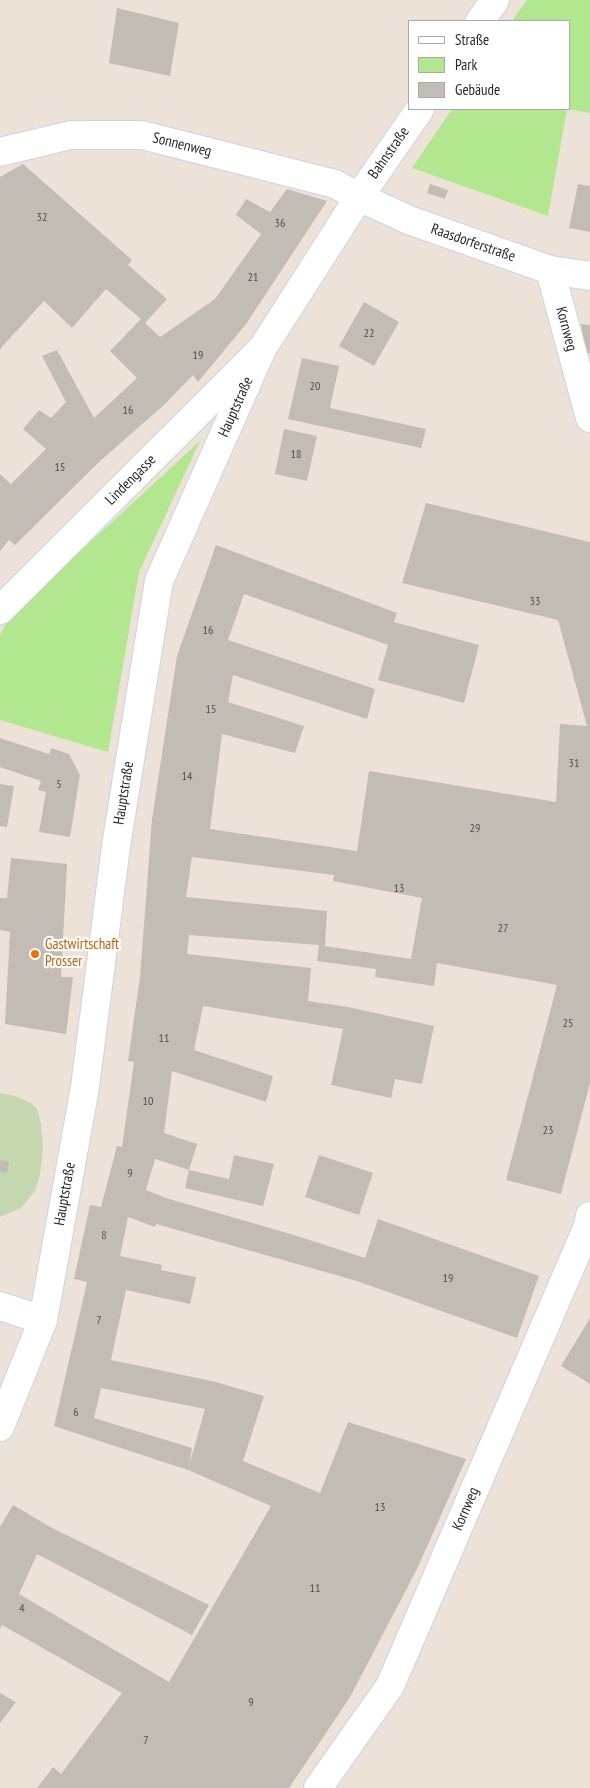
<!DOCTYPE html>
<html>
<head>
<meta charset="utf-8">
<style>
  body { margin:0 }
  #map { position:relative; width:590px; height:1788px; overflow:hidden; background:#ece2d8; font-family:"PT Sans Narrow",sans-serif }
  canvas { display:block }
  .legend { position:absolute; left:408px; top:20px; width:162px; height:90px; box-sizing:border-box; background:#fff; border:1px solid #a9a9a9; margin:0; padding:6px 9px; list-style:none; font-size:15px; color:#282828 }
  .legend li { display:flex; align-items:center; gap:10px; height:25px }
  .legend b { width:25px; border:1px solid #a9a9a9 }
</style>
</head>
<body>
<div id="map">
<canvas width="590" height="1788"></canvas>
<ul class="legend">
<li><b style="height:6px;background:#fff"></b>Straße</li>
<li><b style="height:14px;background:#b2e78f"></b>Park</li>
<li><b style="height:14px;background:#c3bcb5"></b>Gebäude</li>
</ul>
</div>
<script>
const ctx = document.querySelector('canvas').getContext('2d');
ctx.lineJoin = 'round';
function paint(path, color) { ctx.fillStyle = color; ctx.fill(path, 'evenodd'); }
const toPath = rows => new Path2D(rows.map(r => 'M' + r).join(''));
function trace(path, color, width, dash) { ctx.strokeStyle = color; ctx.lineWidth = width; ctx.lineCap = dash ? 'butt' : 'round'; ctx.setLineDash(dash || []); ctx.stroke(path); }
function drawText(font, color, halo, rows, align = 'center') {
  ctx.font = font + ' "PT Sans Narrow",sans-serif'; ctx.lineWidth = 4.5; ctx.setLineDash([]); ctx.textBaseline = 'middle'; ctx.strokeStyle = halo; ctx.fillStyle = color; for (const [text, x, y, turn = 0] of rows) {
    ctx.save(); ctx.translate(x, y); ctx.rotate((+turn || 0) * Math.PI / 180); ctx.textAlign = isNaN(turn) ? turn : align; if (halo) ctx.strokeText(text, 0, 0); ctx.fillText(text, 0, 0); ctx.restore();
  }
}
const green = toPath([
  [527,0,590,0,590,113,568,109,569,21,512,21],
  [452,109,567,109,548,216,412,168],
  [200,441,139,572,108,752,0,720,0,635,10,616]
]);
const cemetery = toPath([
  [0,1093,15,1096,31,1103,37,1109,41,1124,43,1149,40,1175,35,1191,21,1208,0,1217]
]);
const building = toPath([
  [117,8,179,23,170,76,109,63],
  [23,164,132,260,128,265,167,299,145,323,160,337,215,299,261,234,236,215,246,199,270,212,287,189,327,201,246,324,198,382,193,375,164,405,99,462,15,545,9,540,0,551,0,474,11,484,46,449,23,429,39,410,51,418,66,402,42,356,57,350,94,418,137,378,110,351,141,319,106,289,72,328,44,301,0,349,0,177],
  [430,184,448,190,445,199,427,193],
  [578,184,590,186,590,232,569,228],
  [364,302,399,322,374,366,339,346],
  [581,324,590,325,590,353,586,353],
  [302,358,339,366,330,408,426,429,421,448,288,419],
  [284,429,317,436,307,481,275,474],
  [426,503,590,542,590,1083,561,1194,506,1180,557,985,437,963,434,986,375,977,376,969,317,961,319,945,189,935,187,954,311,968,308,1001,348,1007,434,1026,422,1084,395,1079,391,1098,331,1085,343,1029,203,1006,194,1050,273,1076,266,1102,172,1071,164,1133,197,1144,189,1170,155,1159,146,1190,166,1198,294,1235,365,1258,378,1219,539,1276,517,1338,357,1281,156,1224,155,1227,128,1217,120,1256,162,1265,161,1270,196,1277,190,1304,126,1290,111,1360,212,1381,264,1396,243,1461,320,1493,348,1422,466,1459,417,1569,350,1697,289,1788,37,1788,53,1767,61,1774,122,1693,2,1625,0,1629,0,1527,13,1505,52,1528,209,1605,192,1635,37,1554,19,1594,169,1682,271,1506,188,1470,54,1426,87,1282,74,1279,90,1205,101,1207,117,1146,122,1147,134,1062,128,1061,140,977,152,819,177,656,216,545,397,613,394,622,479,645,464,703,378,680,388,645,244,594,228,640,375,689,367,719,233,675,228,702,304,726,295,753,222,734,210,829,357,851,369,771,556,802,560,724,587,726,558,620,402,583],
  [192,857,334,875,333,881,422,898,411,959,325,946,327,911,186,897],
  [101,1388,205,1409,189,1466,192,1448,94,1418],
  [0,738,49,754,51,748,69,754,80,775,70,837,39,832,46,792,38,790,41,781,0,767],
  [0,784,14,786,7,827,0,826],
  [11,858,67,864,61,977,73,977,66,1034,5,1024,10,932,0,930,0,898,7,898],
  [234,1155,274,1164,263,1206,185,1188,189,1170,229,1179],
  [319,1155,373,1173,359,1215,305,1197],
  [0,1160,9,1161,7,1173,0,1172],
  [590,1318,590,1384,561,1366],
  [0,1693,16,1702,0,1723]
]);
const minor = toPath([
  [0,152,71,135,142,135,335,184,359,197],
  [550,270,590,418],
  [0,610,261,350],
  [0,1306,43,1320],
  [318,1788,390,1686,588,1226,590,1216]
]);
const tertiary = toPath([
  [480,21,495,0],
  [359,197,409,220,550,270,590,276],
  [0,1427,43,1320,85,1087,116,846,159,581,262,349,359,197,420,109]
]);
const markers = [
  [35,954,5,"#e8710a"]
];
const numberNames = [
  ["32",42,218],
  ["36",280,224],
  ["21",253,278],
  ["22",369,334],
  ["19",198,356],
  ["20",315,387],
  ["16",128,411],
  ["18",296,455],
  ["15",60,468],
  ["33",535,602],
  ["16",208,631],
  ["15",211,710],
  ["31",574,764],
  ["14",187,777],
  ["5",59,785],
  ["29",475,829],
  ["13",399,889],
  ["27",503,929],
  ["25",568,1024],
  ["11",164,1039],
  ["10",148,1102],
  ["23",548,1131],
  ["9",130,1174],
  ["8",104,1236],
  ["19",448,1279],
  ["7",99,1321],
  ["6",76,1413],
  ["13",380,1508],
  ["11",315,1589],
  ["4",22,1609],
  ["9",251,1703],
  ["7",146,1741]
];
const streetNames = [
  ["Sonnenweg",182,145,14],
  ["Bahnstraße",389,153,-55],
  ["Raasdorferstraße",473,243,19],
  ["Kornweg",566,329,75],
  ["Hauptstraße",236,407,-66],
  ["Lindengasse",131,480,-45],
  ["Hauptstraße",124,793,-81],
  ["Hauptstraße",65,1194,-80],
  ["Kornweg",466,1509,-67]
];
const foodNames = [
  ["Gastwirtschaft",45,945],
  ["Prosser",45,962]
];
paint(green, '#b2e78f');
paint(cemetery, '#c4d7ae');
paint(building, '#c3bcb5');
trace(minor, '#cdd2e3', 30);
trace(tertiary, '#cdd2e3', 30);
trace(minor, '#fff', 28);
trace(tertiary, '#fff', 28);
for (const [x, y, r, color] of markers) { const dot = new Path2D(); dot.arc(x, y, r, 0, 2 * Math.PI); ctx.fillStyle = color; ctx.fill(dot); trace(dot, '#fff', 2); }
drawText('12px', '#4f4d4b', null, numberNames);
drawText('15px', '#282828', '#fff', streetNames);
drawText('15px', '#c56008', '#fff', foodNames, 'left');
</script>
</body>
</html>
